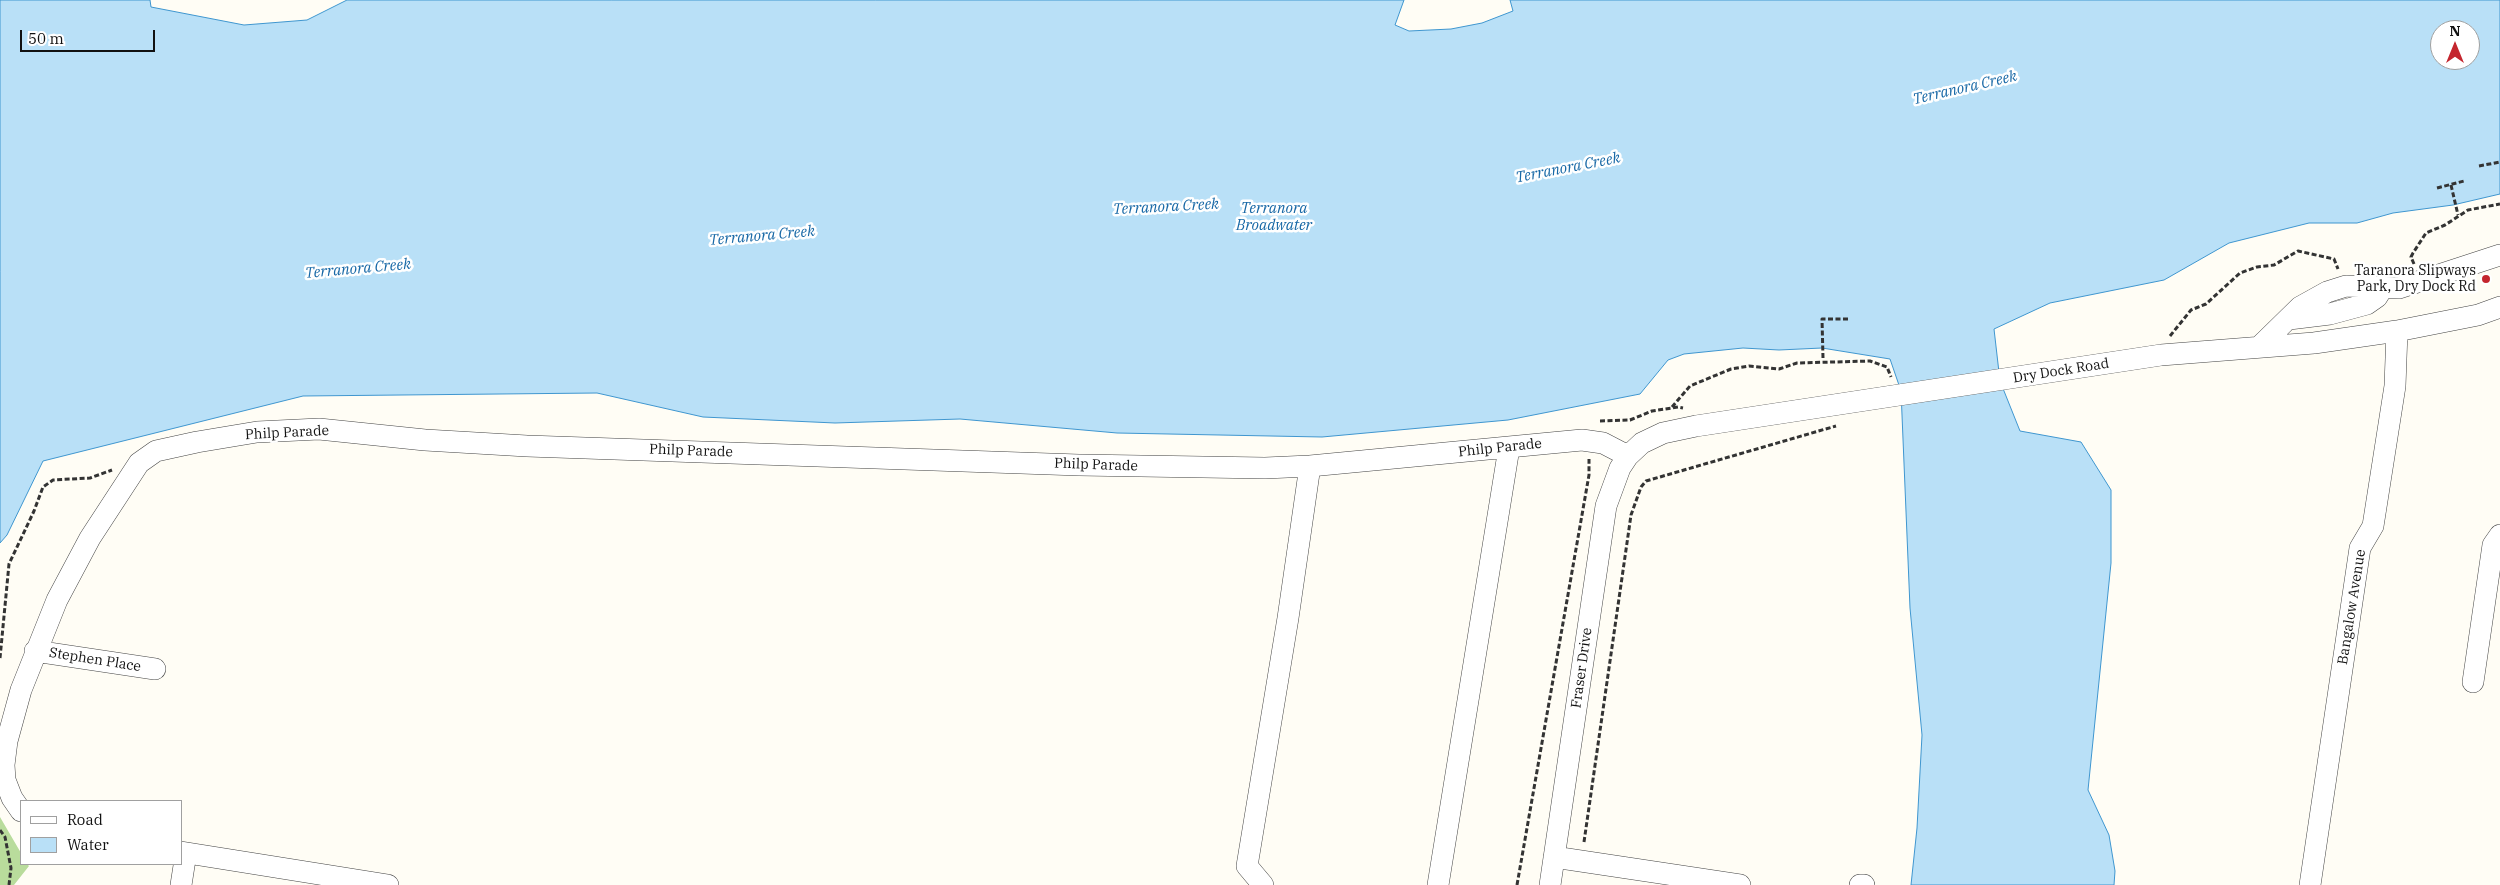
<!DOCTYPE html>
<html>
<head>
<meta charset="utf-8">
<style>
  body { margin:0 }
  #map { position:relative; width:2500px; height:885px; overflow:hidden; background:#fffdf5; font-family:"IBM Plex Serif",serif }
  canvas { display:block }
  .legend { position:absolute; left:20px; top:800px; width:162px; height:65px; box-sizing:border-box; background:#fff; border:1px solid #a0a0a0; margin:0; padding:6px 9px; list-style:none; font-size:15px; color:#111 }
  .legend li { display:flex; align-items:center; gap:10px; height:25px }
  .legend b { width:25px; border:1px solid #a0a0a0 }
  .north { position:absolute; left:2430px; top:20px; width:50px; height:50px; box-sizing:border-box; background:#fff; border:1px solid #a0a0a0; border-radius:50%; rotate:0deg; font-size:14px; font-weight:700; line-height:20px; text-align:center; color:#111 }
  .north::after { content:''; display:block; margin:auto; width:18px; height:22px; background:#c4262e; clip-path:polygon(50% 0,100% 100%,50% 72%,0 100%) }
  .scale { position:absolute; left:20px; top:30px; width:135px; height:22px; box-sizing:border-box; border:2px solid #111; border-top:0; padding-left:6px; font-size:15px; line-height:18px; white-space:nowrap; color:#111; -webkit-text-stroke:4px #fff; paint-order:stroke }
</style>
</head>
<body>
<div id="map">
<canvas width="2500" height="885"></canvas>
<ul class="legend">
<li><b style="height:6px;background:#fff"></b>Road</li>
<li><b style="height:14px;background:#b9e0f7"></b>Water</li>
</ul>
<div class="north">N</div>
<div class="scale">50 m</div>
</div>
<script>
const ctx = document.querySelector('canvas').getContext('2d');
ctx.lineJoin = 'round';
function paint(path, color) { ctx.fillStyle = color; ctx.fill(path, 'evenodd'); }
const toPath = rows => new Path2D(rows.map(r => 'M' + r).join(''));
function trace(path, color, width, dash) { ctx.strokeStyle = color; ctx.lineWidth = width; ctx.lineCap = dash ? 'butt' : 'round'; ctx.setLineDash(dash || []); ctx.stroke(path); }
function drawText(font, color, halo, rows, align = 'center') {
  ctx.font = font + ' "IBM Plex Serif",serif'; ctx.lineWidth = 5; ctx.setLineDash([]); ctx.textBaseline = 'middle'; ctx.strokeStyle = halo; ctx.fillStyle = color; for (const [text, x, y, turn = 0] of rows) {
    ctx.save(); ctx.translate(x, y); ctx.rotate((+turn || 0) * Math.PI / 180); ctx.textAlign = isNaN(turn) ? turn : align; if (halo) ctx.strokeText(text, 0, 0); ctx.fillText(text, 0, 0); ctx.restore();
  }
}
const forest = toPath([
  [0,817,21,853,21,864,27,864,29,866,14,885,0,885]
]);
const water = toPath([
  [0,0,150,0,151,7,244,25,307,20,347,0,1404,0,1395,25,1409,31,1451,29,1482,23,1513,11,1510,0,2500,0,2500,194,2453,205,2393,213,2357,223,2309,223,2229,243,2164,280,2050,303,1994,329,2000,381,2020,431,2081,442,2111,490,2111,563,2088,790,2109,835,2115,871,2114,885,1911,885,1917,828,1922,735,1910,608,1901,391,1890,359,1822,348,1779,350,1743,348,1684,354,1668,360,1640,394,1508,420,1322,437,1117,433,960,419,835,423,703,417,597,393,303,396,43,461,7,535,0,543,0,0],
  [2440,30,2470,30,2470,60,2440,60,2440,30]
]);
const path = toPath([
  [2479,166,2500,162],
  [2451,185,2458,215],
  [2437,188,2464,181],
  [2414,264,2411,257,2413,253,2426,233,2445,225,2468,210,2500,204],
  [2170,336,2191,310,2206,304,2240,273,2257,267,2274,265,2298,251,2334,259,2338,269],
  [1823,358,1822,319,1848,319],
  [1672,407,1690,386,1731,369,1749,366,1779,369,1797,363,1870,361,1887,367,1891,377],
  [1600,421,1630,420,1652,411,1678,407,1683,408],
  [0,658,9,564,34,511,43,487,53,480,90,478,112,470],
  [0,830,5,837,11,868,9,885],
  [1584,842,1631,515,1641,487,1646,481,1836,426],
  [1517,885,1589,475,1589,459]
]);
const minor = toPath([
  [2289,319,2330,314,2367,304,2377,297,2382,289],
  [2259,347,2300,307,2327,292,2346,286,2399,288,2500,255],
  [35,651,155,669],
  [2473,682,2493,545,2500,535],
  [21,811,12,798,5,780,4,765,7,741,21,690,57,600,90,538,139,463,156,451,197,442,257,432,319,429,425,440,527,446,1079,465,1265,468,1310,466,1582,440,1603,443,1628,456],
  [181,852,388,885],
  [1554,857,1740,885],
  [181,885,186,853],
  [1263,885,1247,866,1288,618,1310,466],
  [1438,885,1509,448],
  [1550,885,1606,506,1620,468,1628,456,1642,443,1663,433,1696,426,2161,355,2314,343,2397,331,2478,315,2500,307],
  [1860,885,1864,885],
  [2310,885,2360,548,2373,526,2395,386,2397,331]
]);
const markers = [
  [2486,279,5,"#c4262e"]
];
const poiNames = [
  ["Taranora Slipways",2476,271],
  ["Park, Dry Dock Rd",2476,287]
];
const streetNames = [
  ["Dry Dock Road",2061,371,-9],
  ["Philp Parade",287,433,-3],
  ["Philp Parade",1500,448,-6],
  ["Philp Parade",691,451,2],
  ["Philp Parade",1096,465,2],
  ["Bangalow Avenue",2352,607,-81],
  ["Stephen Place",95,660,9],
  ["Fraser Drive",1582,668,-82]
];
const waterNames = [
  ["Terranora Creek",1965,88,-13],
  ["Terranora Creek",1568,168,-11],
  ["Terranora Creek",1166,207,-3],
  ["Terranora",1274,209],
  ["Broadwater",1274,226],
  ["Terranora Creek",762,236,-5],
  ["Terranora Creek",358,269,-5]
];
paint(forest, '#b9dc9c');
paint(water, '#b9e0f7');
trace(water, '#3f96cf', 1);
trace(minor, '#444', 22);
trace(path, '#333', 3, [5, 2.5]);
trace(minor, '#fff', 21);
for (const [x, y, r, color] of markers) { const dot = new Path2D(); dot.arc(x, y, r, 0, 2 * Math.PI); ctx.fillStyle = color; ctx.fill(dot); trace(dot, '#fff', 2); }
drawText('14px', '#111', '#fff', poiNames, 'right');
drawText('14px', '#111', '#fff', streetNames);
drawText('italic 15px', '#1768a6', '#fff', waterNames);
</script>
</body>
</html>
